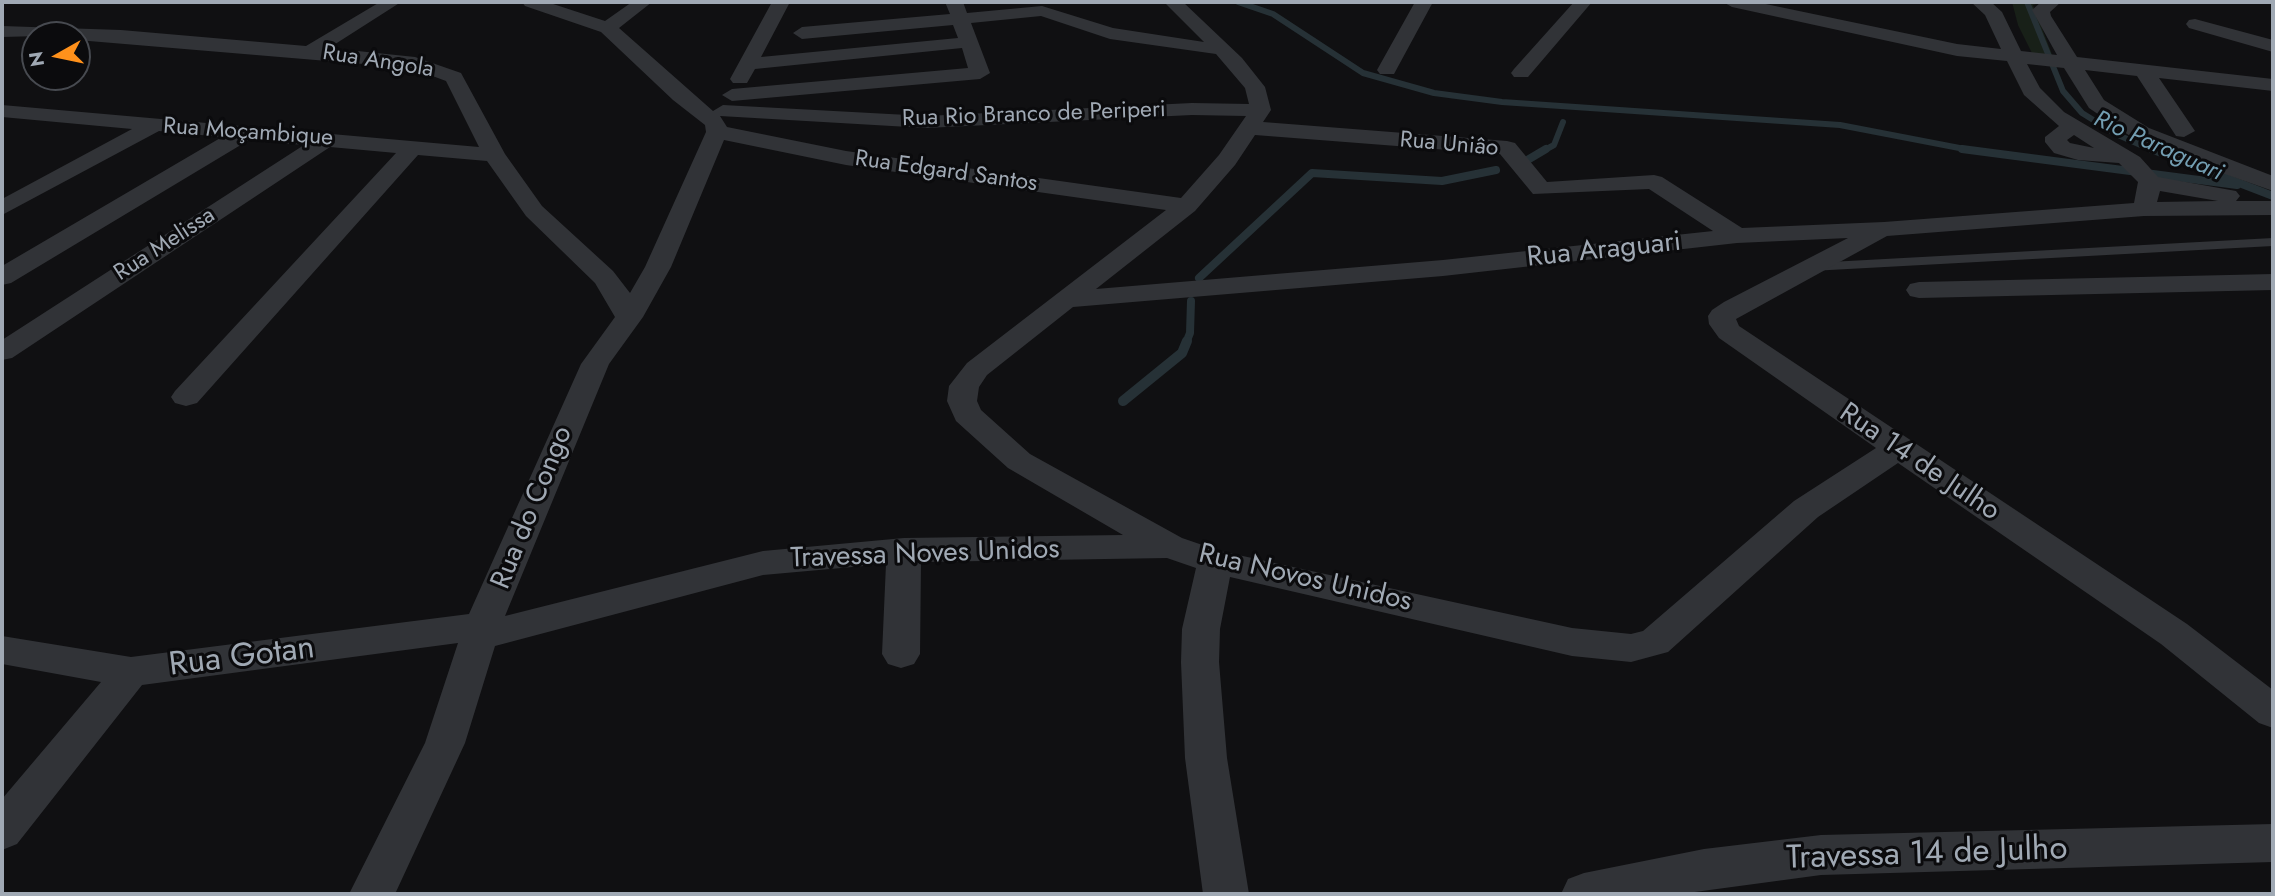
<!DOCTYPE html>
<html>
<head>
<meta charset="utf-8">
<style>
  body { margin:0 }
  #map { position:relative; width:2275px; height:896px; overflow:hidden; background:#101012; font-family:Jost,sans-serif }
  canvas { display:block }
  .frame { position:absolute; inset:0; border:4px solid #a0a9b4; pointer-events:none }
  .north { position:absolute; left:21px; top:21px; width:70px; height:70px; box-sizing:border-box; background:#0b0b0d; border:2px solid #474a50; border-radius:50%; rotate:261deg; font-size:19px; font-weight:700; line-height:28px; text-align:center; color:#a0a9b4 }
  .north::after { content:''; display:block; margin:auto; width:24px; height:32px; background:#ff911b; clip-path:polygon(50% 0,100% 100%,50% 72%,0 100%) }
</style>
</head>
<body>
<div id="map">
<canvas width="2275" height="896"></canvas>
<div class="frame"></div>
<div class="north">N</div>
</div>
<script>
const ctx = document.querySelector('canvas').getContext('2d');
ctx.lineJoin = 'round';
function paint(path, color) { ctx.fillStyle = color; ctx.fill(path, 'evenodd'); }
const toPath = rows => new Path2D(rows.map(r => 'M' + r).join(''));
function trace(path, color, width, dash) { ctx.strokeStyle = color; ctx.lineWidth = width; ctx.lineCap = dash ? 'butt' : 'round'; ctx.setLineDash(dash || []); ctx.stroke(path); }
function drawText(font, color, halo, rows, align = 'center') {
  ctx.font = font + ' Jost,sans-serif'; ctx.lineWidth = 6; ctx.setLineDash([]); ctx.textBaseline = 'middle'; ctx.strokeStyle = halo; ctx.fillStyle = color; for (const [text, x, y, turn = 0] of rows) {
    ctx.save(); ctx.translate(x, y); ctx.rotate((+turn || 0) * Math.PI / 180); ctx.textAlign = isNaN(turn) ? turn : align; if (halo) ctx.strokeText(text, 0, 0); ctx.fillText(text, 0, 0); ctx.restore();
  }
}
const green = toPath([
  [2012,2,2042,2,2033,5,2053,57,2033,55,2018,25]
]);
const streamFar2 = toPath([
  [1238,2,1273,14,1363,73,1434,93,1502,102,1840,125,1975,151],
  [2027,2,2063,91,2082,113,2116,134,2154,151],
  [1543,151,1554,145,1563,122]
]);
const streamFar1 = toPath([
  [1962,149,2237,185],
  [2151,149,2273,196],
  [1524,162,1546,149],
  [1199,278,1312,173,1442,181,1496,170],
  [1186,343,1190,333,1191,301]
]);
const stream = toPath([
  [1123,401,1182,353,1187,341]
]);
const service = toPath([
  [2273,238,2273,246,1811,271,1805,267,1811,263,2273,238]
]);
const minor = toPath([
  [380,2,401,2,329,48,415,57,461,73,505,154,542,206,613,271,630,293,645,267,706,132,705,125,673,100,601,32,525,6,522,2,547,2,605,21,632,2,652,2,619,28,713,111,723,105,926,116,1192,103,1249,104,1245,88,1216,54,1110,39,1041,16,971,23,990,73,980,79,732,101,722,95,732,89,968,68,962,48,755,69,747,83,733,83,730,79,772,2,790,2,761,57,958,38,953,25,802,39,793,33,802,27,950,14,945,2,963,2,967,13,1042,6,1113,28,1204,42,1164,2,1183,2,1242,58,1265,87,1271,110,1263,122,1507,141,1515,143,1547,182,1654,175,1662,177,1742,228,1884,222,2134,203,2138,182,2119,163,2078,160,2054,153,2045,142,2045,137,2059,126,2024,95,2007,61,1957,56,1732,7,1723,2,1756,2,1957,44,2001,49,1985,15,1971,2,1991,2,2002,12,2021,51,2057,55,2032,10,2041,2,2061,2,2050,12,2051,16,2077,57,2273,79,2273,91,2159,78,2195,131,2184,137,2176,136,2137,76,2085,70,2104,100,2149,128,2273,176,2273,191,2171,155,2133,138,2089,108,2064,68,2027,64,2040,88,2064,112,2140,157,2158,177,2236,191,2240,196,2236,201,2273,201,2273,215,2144,216,1887,236,1736,319,1739,326,2187,624,2273,690,2273,728,2259,723,2161,644,1898,463,1818,517,1668,652,1631,662,1572,656,1230,577,1220,629,1219,662,1227,758,1249,894,1203,894,1185,758,1181,662,1182,629,1196,568,1167,558,921,562,920,654,914,664,901,668,888,664,882,654,886,564,763,575,495,646,465,743,395,894,349,894,425,743,458,643,142,685,17,844,2,850,2,799,101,682,2,664,2,636,131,657,469,614,581,364,615,317,595,283,526,216,487,161,418,155,197,403,186,406,175,403,171,397,175,391,396,153,330,147,12,358,2,360,2,340,304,145,249,140,11,283,2,285,2,266,222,137,159,131,2,215,2,199,132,129,2,117,2,105,479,147,446,81,411,68,77,40,77,35,2,37,2,26,121,30,306,46,380,2],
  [1192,115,1246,116,1219,155,1181,198,846,151,727,127,720,116,926,128,1192,115],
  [1255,135,1500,154,1533,194,1649,189,1713,231,1443,260,1096,289,1195,211,1235,165,1255,135],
  [2074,135,2094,148,2070,143,2067,140,2074,135],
  [724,140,846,165,1166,210,967,363,949,386,947,401,956,421,1008,468,1123,535,904,538,763,551,505,616,609,364,643,317,671,267,724,140],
  [2160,191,2218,201,2157,202,2160,191],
  [1848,238,1724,302,1712,310,1708,316,1709,324,1719,338,1876,448,1794,501,1643,631,1631,634,1572,628,1220,551,1182,538,1030,454,981,410,977,401,979,387,987,375,1073,307,1443,276,1737,243,1848,238],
  [1415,2,1433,2,1394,74,1380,74,1377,70,1415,2],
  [1574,2,1592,2,1528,77,1514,77,1511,73,1514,69,1574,2],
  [2195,19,2273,40,2273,52,2189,28,2186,24,2189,20,2195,19],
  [2273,274,2273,290,1919,298,1910,296,1906,290,1910,284,1919,282,2273,274],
  [2273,824,2273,862,1821,875,1680,894,1561,894,1568,879,1584,873,1704,849,1821,835,2273,824]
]);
const farStreetnames = [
  ["Rua Angola",378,62,9],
  ["Rua Rio Branco de Periperi",1034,115,-2],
  ["Rua Moçambique",248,133,4],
  ["Rua Uniâo",1449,145,5],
  ["Rua Edgard Santos",946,172,8],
  ["Rua Melissa",165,245,-33]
];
const farWaternames = [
  ["Rio Paraguari",2158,147,24]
];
const streetNames = [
  ["Rua Araguari",1604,251,-6],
  ["Rua 14 de Julho",1919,463,34],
  ["Rua do Congo",533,508,-68],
  ["Travessa Noves Unidos",925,555,-2],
  ["Rua Novos Unidos",1305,579,13]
];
const nearStreetnames = [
  ["Rua Gotan",242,658,-7],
  ["Travessa 14 de Julho",1927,855,-2]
];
paint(green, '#182018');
trace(streamFar2, '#263136', 6);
trace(streamFar1, '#263136', 8);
trace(stream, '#263136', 10);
paint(service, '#313337');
paint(minor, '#313337');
drawText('23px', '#a0a9b4', '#0b0b0d', farStreetnames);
drawText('italic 24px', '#739eb2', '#0b0b0d', farWaternames);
drawText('28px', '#a0a9b4', '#0b0b0d', streetNames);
drawText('33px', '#a0a9b4', '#0b0b0d', nearStreetnames);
</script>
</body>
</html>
